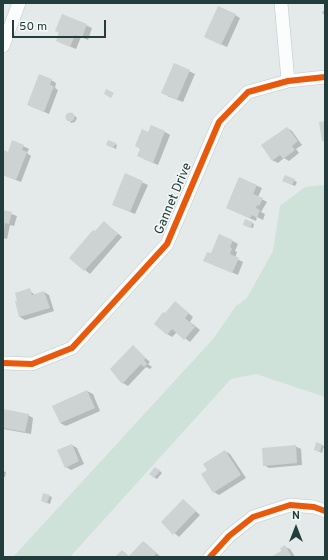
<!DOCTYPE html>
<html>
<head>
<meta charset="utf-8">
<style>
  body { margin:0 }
  #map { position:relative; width:328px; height:560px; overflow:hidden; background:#e4eae9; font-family:Overpass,sans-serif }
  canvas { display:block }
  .frame { position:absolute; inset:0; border:4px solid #233c3c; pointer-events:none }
  .north { position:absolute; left:276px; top:508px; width:40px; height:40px; -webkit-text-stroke:3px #f3f8f7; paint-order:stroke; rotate:0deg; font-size:11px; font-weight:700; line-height:16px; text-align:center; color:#233c3c }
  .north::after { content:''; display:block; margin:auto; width:14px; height:18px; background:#233c3c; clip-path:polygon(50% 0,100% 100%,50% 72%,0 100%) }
  .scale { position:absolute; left:12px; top:20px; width:94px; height:18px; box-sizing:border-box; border:2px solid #233c3c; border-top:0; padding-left:5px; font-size:12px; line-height:14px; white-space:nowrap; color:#233c3c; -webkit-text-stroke:3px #f3f8f7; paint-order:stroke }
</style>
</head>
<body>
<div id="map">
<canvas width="328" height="560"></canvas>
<div class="frame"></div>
<div class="north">N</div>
<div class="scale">50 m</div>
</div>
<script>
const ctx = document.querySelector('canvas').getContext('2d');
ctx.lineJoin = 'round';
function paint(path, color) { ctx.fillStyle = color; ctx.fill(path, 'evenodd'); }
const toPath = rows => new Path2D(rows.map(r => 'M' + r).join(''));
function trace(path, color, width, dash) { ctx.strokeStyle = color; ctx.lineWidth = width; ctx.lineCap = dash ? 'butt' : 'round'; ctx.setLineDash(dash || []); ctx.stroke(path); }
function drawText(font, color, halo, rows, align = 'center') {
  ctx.font = font + ' Overpass,sans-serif'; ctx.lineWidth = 3; ctx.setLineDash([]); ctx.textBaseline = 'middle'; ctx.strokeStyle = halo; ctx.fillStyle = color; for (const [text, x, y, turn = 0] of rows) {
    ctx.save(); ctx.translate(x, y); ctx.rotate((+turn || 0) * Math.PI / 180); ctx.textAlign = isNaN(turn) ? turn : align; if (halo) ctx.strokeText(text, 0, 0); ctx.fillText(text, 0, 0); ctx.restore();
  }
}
const green = toPath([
  [325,185,325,397,256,374,231,379,70,557,13,557,213,339,236,306,247,298,273,251,280,206,305,187]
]);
const shadow = toPath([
  [325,10,325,16,322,12],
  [63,15,92,28,88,40,81,37,76,49,57,41],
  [235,15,240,18,227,47,210,39],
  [174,64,195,74,183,102,167,96],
  [51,80,56,83,55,88,58,90,49,114,28,105],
  [72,113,77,118,75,122,71,123,67,117],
  [287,128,292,131,302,145,296,149,299,153,289,161,284,158,278,163,272,160],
  [165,132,170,135,158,165,144,159,149,133],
  [109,141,117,145,116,149,107,145],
  [23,146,29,149,27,153,31,156,21,182,3,175,3,154],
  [126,175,148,185,135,214,118,207],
  [286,176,297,182,295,186,286,182],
  [240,178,262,188,258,197,267,202,261,212,265,214,263,220,257,217,256,221,227,208],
  [3,211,17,216,14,226,10,225,7,239,3,238],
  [104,222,122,237,90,274,71,258],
  [252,223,254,224,253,228,246,226],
  [233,241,238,244,235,251,237,252,235,258,243,262,238,275,210,263,211,255],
  [29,290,35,295,44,292,49,295,54,311,25,320,20,317,18,301],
  [180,306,193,317,190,322,200,330,190,342,177,332,172,337,167,334],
  [133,347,150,362,148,364,152,367,150,369,146,367,128,386,123,383],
  [87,391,93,394,100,411,66,426,60,423],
  [3,410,28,415,33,418,31,434,3,429],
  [317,443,324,446,322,453,317,451],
  [72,445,77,448,84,464,71,470,66,467],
  [295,446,301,449,302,465,269,468,264,465],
  [225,451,230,454,246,478,219,495,214,492,208,471],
  [158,469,162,473,157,479,154,477],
  [3,471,6,472,5,477,3,477],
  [44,494,52,497,50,504,44,502],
  [183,500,200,515,179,537,162,522],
  [144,542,161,557,116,557,130,557],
  [285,547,290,549,295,557,273,557,283,551]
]);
const building = toPath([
  [218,6,236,14,221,45,204,37],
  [62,14,87,24,82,38,75,35,70,47,56,41,59,33,55,31],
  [174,63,190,70,177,100,161,93],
  [39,74,52,79,50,85,54,86,44,112,27,105],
  [106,89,114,93,111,98,104,94],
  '65.5 117a4.5 4.5 0 1 1 9 0a4.5 4.5 0 1 1-9 0Z',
  [325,121,325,141,322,141,319,122],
  [151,125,165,131,153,163,137,156,140,149,135,146,142,129,148,132],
  [287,127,298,141,292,146,295,150,283,159,280,155,272,161,261,145],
  [12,140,24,145,22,150,27,152,16,180,3,175,3,152,4,150,8,152],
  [108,140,116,143,113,148,106,145],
  [125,173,143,181,130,212,112,205],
  [285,175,295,179,292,185,282,181],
  [239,177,257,185,253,194,263,198,259,206,257,205,256,208,260,210,257,218,252,215,250,218,226,208],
  [3,210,12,212,9,224,5,223,4,229],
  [245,219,253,222,250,228,243,225],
  [104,221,118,234,84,271,69,258,93,230,95,231],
  [219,234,233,240,230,247,232,248,230,254,239,258,232,273,203,261,207,252,211,253],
  [30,288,32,295,44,291,50,308,19,317,15,301,17,301,15,293],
  [175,301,189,313,185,318,195,327,184,340,172,329,167,335,154,324,163,312,165,313],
  [133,345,146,358,144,360,147,364,144,367,141,364,122,384,110,369],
  [87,390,95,408,60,423,52,406],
  [3,409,29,414,25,432,3,428],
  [316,442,322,444,320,452,314,450],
  [72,444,79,461,65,468,57,450],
  [296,445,297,463,263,466,262,448],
  [225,450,241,475,213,493,201,474,207,470,203,464],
  [155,467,160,471,154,478,149,474],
  [43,493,50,495,47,503,41,501],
  [183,499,196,511,173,535,161,522],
  [143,541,157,553,153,557,115,557,122,550,129,556],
  [285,545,292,557,271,557,281,551,280,548]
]);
const street = toPath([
  [281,3,288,81],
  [3,46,19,3],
  [3,363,32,364,72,348,167,244,219,122,248,92,288,81,325,77],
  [210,557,229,536,253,517,290,505,314,507,325,511]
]);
const cycleway = toPath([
  [3,363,32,364,72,348,167,244,219,122,248,92,288,81,325,77],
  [210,557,229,536,253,517,290,505,314,507,325,511]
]);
const streetNames = [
  ["Gannet Drive",174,199,-67]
];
paint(green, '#cee2da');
paint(shadow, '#0003');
paint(building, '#cdd2d2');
trace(street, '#c1c7c6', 14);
trace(street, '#fbfcfc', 13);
trace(cycleway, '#e8590c', 6);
drawText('13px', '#233c3c', '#f3f8f7', streetNames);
</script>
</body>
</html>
